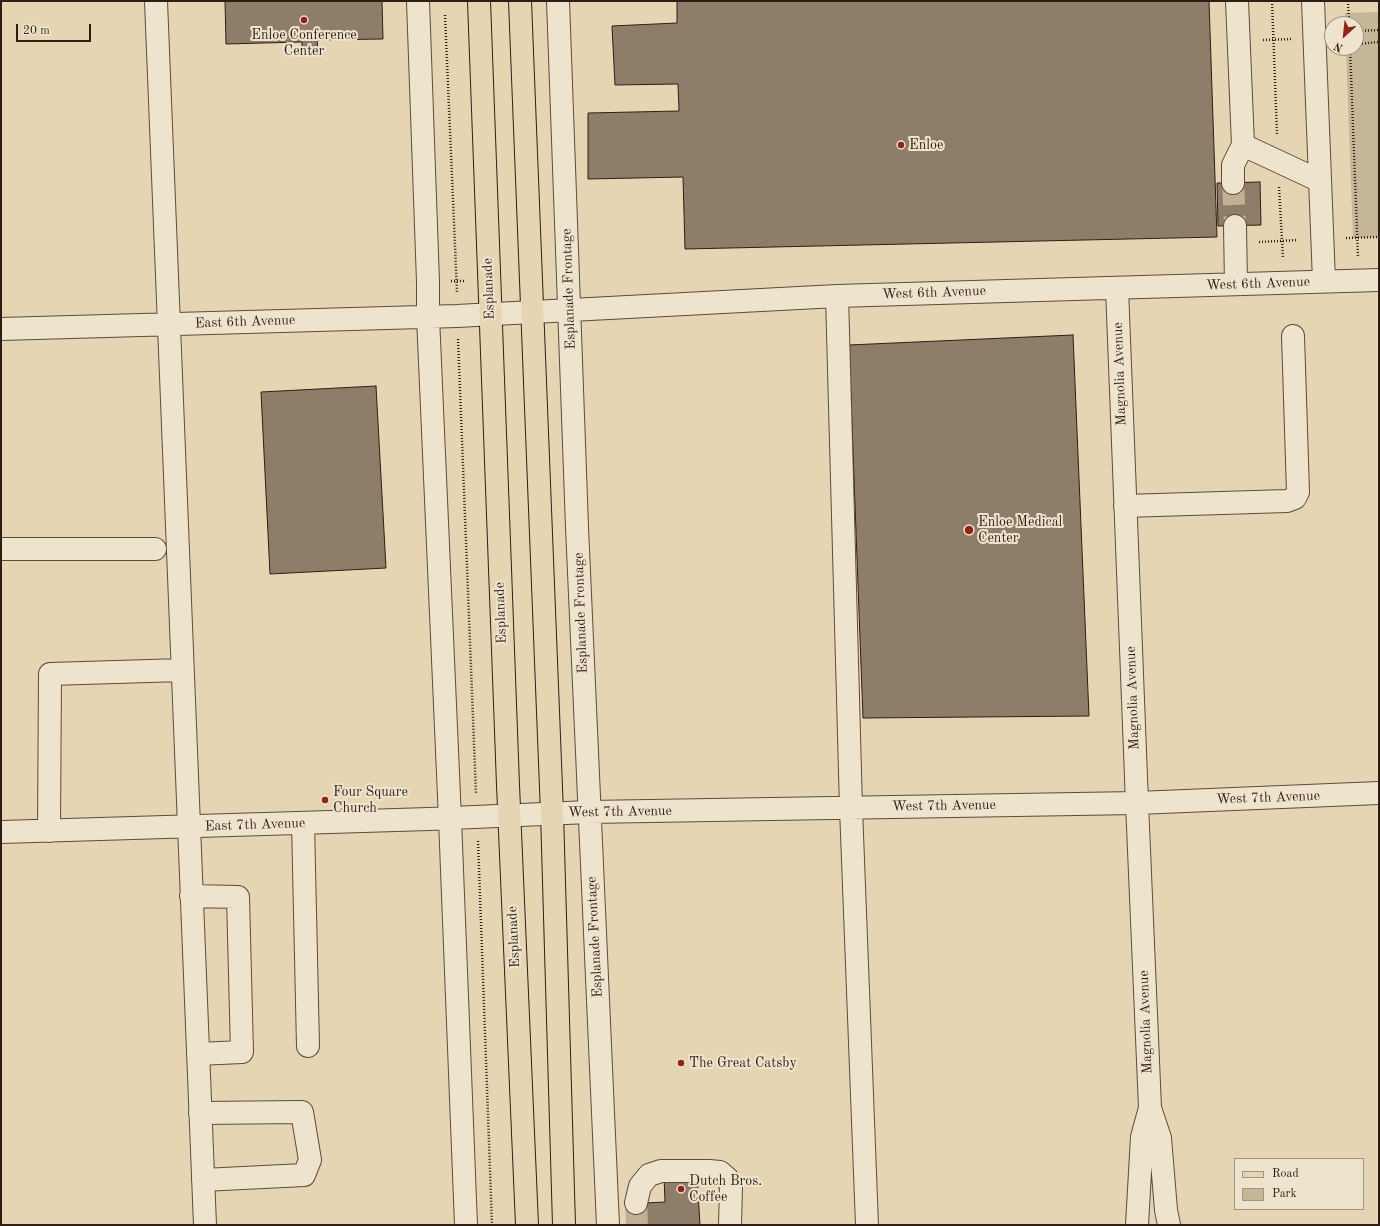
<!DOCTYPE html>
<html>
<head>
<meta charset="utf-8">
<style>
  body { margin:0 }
  #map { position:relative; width:1380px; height:1226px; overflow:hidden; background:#e5d5b3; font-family:"Old Standard TT",serif }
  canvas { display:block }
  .frame { position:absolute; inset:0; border:2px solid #301d16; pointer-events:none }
  .legend { position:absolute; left:1234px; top:1158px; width:130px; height:52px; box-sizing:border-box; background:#eee4ce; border:1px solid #a29484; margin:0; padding:5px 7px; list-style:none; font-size:12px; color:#301d16 }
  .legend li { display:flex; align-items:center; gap:8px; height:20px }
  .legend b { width:20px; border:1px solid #a29484 }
  .north { position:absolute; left:1324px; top:16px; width:40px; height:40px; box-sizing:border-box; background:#eee4ce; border:1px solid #a29484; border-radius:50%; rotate:207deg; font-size:11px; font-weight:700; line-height:16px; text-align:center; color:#301d16 }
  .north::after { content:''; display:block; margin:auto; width:14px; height:18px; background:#8f2418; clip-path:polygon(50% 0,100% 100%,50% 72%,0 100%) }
  .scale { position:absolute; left:16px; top:24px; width:75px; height:18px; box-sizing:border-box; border:2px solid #301d16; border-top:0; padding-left:5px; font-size:12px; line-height:14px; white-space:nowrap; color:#301d16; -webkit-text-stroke:3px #eee4ce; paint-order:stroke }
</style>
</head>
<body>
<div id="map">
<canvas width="1380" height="1226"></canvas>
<div class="frame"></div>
<ul class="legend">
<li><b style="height:5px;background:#e5d5b3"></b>Road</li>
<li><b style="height:11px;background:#c6b698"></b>Park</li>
</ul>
<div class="north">N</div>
<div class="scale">20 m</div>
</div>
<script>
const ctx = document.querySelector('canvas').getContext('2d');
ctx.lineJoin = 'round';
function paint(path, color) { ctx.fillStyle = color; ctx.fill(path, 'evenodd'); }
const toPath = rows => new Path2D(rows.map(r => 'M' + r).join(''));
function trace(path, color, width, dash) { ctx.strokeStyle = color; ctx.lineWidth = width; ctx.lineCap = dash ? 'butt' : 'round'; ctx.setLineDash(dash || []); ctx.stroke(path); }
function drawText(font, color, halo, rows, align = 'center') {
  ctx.font = font + ' "Old Standard TT",serif'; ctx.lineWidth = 4; ctx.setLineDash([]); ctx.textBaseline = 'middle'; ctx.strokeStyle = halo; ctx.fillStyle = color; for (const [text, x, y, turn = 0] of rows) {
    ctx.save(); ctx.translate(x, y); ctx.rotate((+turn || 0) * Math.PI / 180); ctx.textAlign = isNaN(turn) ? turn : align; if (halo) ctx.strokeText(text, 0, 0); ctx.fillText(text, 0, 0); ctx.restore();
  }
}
const green = toPath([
  [1379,12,1379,237,1353,238,1346,48,1356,48,1356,24,1345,24,1345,13]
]);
const building = toPath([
  [225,1,382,1,383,39,317,40,318,51,302,51,302,42,226,44,225,1],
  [677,1,1209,1,1217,237,685,249,683,177,588,179,588,113,679,111,678,84,615,85,612,26,677,23,677,1],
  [1260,182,1261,225,1218,226,1217,183,1260,182],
  [1073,335,1089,716,863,718,849,345,1073,335],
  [376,386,386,568,270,574,261,392,376,386],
  [697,1174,700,1225,628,1225,627,1204,665,1202,664,1176,697,1174]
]);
const minorTunnel = toPath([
  [1233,183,1235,226],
  [636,1203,637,1225]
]);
const path = toPath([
  [1272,1,1277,134],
  [1348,1,1349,24],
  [445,15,457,292],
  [1356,31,1379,30],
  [1263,40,1292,39],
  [1356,44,1379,42],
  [1350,48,1358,257],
  [1279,187,1283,258],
  [1346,238,1379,237],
  [1259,242,1298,240],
  [451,281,464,281],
  [458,339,476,794],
  [478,841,492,1225]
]);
const minor = toPath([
  [156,1,205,1225],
  [418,1,428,282,428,317,450,819,466,1225],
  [558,1,577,527,608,1225],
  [1237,1,1243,145,1320,181],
  [1313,1,1324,281],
  [1233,183,1233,165,1243,145],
  [1235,226,1236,284],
  [1117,288,1137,803,1150,1108,1160,1138,1166,1210,1169,1225],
  [837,296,851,808,867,1225],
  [1,329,457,316,837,296,1379,280],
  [1125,506,1287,501,1295,498,1298,492,1293,336],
  [1,549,155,549],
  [303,823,308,1046],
  [49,831,50,674,182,670],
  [1,832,429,819,589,812,1137,803,1379,793],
  [191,896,238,897,242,1052,198,1054],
  [200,1113,302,1112,310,1160,304,1175,203,1180],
  [636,1203,640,1186,649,1175,661,1171,709,1171,720,1172,728,1179,731,1187,730,1225],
  [1137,1225,1142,1137,1150,1108]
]);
const major = toPath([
  [479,1,508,785,527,1225],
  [520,1,552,813,564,1225]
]);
const markers = [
  [304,20,4,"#8f2418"],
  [901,145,4,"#8f2418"],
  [969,530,5,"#8f2418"],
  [325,800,4,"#8f2418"],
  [681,1063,4,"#8f2418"],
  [681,1189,4,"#8f2418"]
];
const poiNames = [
  ["Enloe Conference",304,35,"center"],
  ["Center",304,51,"center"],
  ["Enloe",909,145],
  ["Enloe Medical",978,522],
  ["Center",978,538],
  ["Four Square",333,792],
  ["Church",333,808],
  ["The Great Catsby",689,1063],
  ["Dutch Bros.",689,1181],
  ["Coffee",689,1197]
];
const streetNames = [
  ["West 6th Avenue",1258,284,-2],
  ["Esplanade",489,289,-92],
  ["Esplanade Frontage",569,289,-92],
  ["West 6th Avenue",934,293,-2],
  ["East 6th Avenue",245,322,-2],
  ["Magnolia Avenue",1120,374,-92],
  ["Esplanade",501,613,-92],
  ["Esplanade Frontage",581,613,-92],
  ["Magnolia Avenue",1133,698,-92],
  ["West 7th Avenue",1268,798,-2],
  ["West 7th Avenue",944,806,-1],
  ["West 7th Avenue",620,812,-1],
  ["East 7th Avenue",255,825,-2],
  ["Esplanade",514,937,-93],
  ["Esplanade Frontage",595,937,-93],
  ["Magnolia Avenue",1146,1022,-92]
];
paint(green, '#c6b698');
paint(building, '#8e7d68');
trace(building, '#301d16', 1);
trace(minorTunnel, '#c1b094', 22, [22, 11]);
trace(minor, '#5d4b3d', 24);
trace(major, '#301d16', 24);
trace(path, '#301d16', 2.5, [1, 2]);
trace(minor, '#eee4ce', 22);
trace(major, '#e5d5b3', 22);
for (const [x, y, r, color] of markers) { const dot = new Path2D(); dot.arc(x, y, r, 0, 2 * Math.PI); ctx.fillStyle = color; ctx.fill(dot); trace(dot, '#eee4ce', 1.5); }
drawText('14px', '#301d16', '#eee4ce', poiNames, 'left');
drawText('14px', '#301d16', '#eee4ce', streetNames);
</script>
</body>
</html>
